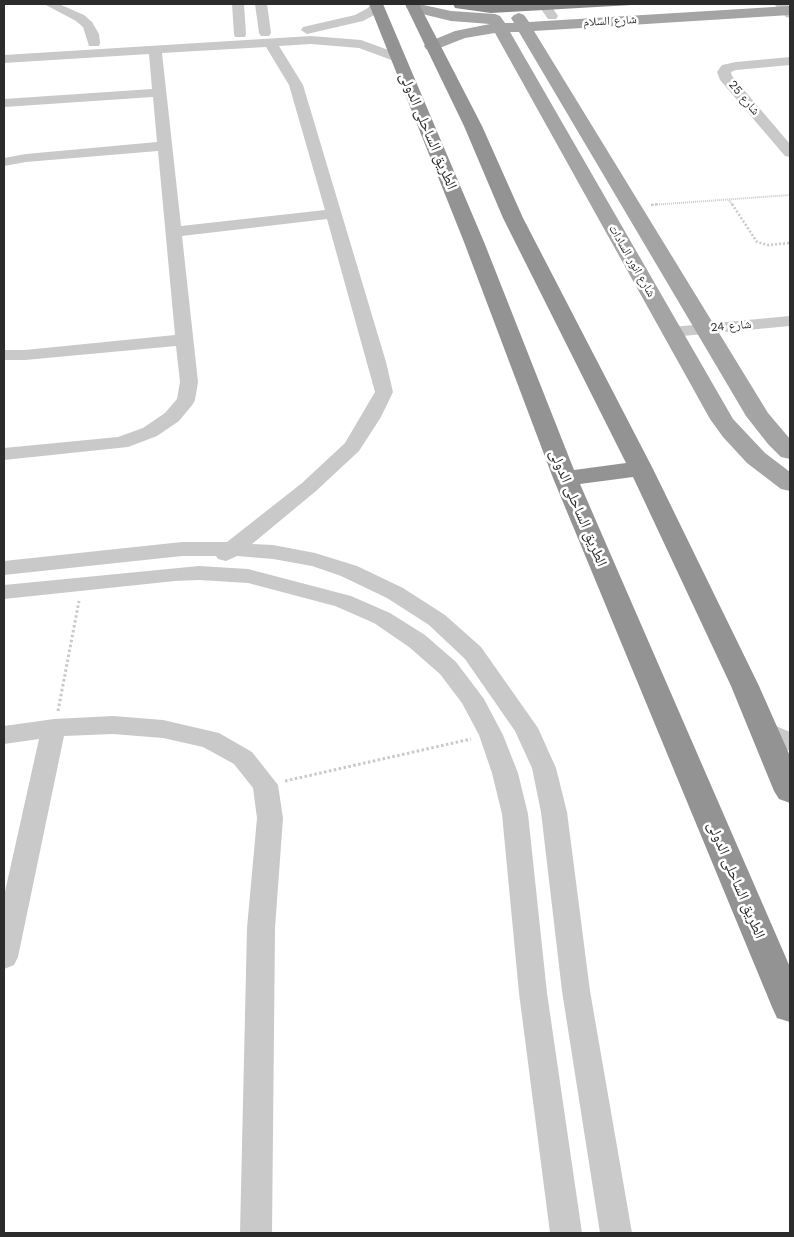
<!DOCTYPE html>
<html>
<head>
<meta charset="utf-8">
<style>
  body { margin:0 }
  #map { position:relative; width:794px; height:1237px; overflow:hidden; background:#fff; font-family:"Work Sans",sans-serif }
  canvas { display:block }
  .frame { position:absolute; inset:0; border:5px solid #2c2c2c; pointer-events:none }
</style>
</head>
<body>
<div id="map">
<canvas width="794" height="1237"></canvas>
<div class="frame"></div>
</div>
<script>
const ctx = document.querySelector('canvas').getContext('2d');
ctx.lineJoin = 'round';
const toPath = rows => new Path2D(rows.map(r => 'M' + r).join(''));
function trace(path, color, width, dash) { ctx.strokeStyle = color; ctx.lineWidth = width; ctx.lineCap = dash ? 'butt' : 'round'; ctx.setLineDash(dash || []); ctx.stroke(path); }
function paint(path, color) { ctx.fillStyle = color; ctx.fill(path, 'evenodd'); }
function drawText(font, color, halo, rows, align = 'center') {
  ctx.font = font + ' "Work Sans","Noto Naskh Arabic",sans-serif'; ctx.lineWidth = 5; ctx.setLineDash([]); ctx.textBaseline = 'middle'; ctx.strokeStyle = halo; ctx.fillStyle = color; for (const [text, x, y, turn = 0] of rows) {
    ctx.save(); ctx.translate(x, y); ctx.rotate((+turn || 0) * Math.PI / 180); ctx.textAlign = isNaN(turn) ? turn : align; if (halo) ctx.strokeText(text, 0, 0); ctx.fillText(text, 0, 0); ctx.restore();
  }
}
const pathFar2 = toPath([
  [729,200,733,206],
  [651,205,790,195]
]);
const pathFar1 = toPath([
  [732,204,757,242,768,245,790,243],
  [651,205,659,204]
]);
const path = toPath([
  [58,711,79,601],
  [285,781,471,739]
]);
const minor = toPath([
  [44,4,59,4,84,15,92,22,99,34,100,43,99,46,89,46,83,27,76,21,44,4],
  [232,4,244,4,246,34,245,37,235,37,234,34,232,4],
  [255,4,267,4,271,33,269,36,261,36,259,33,255,4],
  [371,4,383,4,376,14,363,21,307,34,301,30,303,27,355,15,368,8,371,4],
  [465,4,550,4,558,16,556,19,548,19,541,9,537,8,487,10,467,7,465,4],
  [774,4,787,4,790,7,790,18,786,17,774,4],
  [311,36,361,40,402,55,404,58,397,62,359,48,311,44,279,46,303,85,386,362,393,392,381,417,359,451,316,491,252,544,273,545,315,553,357,566,403,588,445,615,481,647,538,728,556,768,567,812,590,991,632,1233,600,1233,562,991,541,812,532,768,515,731,465,659,429,625,387,598,341,576,312,566,273,559,237,556,226,561,218,559,216,556,182,556,4,575,4,561,182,542,227,542,302,483,345,443,375,392,327,219,182,236,198,382,195,400,193,404,179,421,157,436,128,447,4,460,4,448,118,437,143,428,165,413,177,399,180,382,176,346,25,360,4,360,4,350,25,350,175,335,158,151,26,162,4,166,4,158,26,154,157,142,153,97,4,107,4,99,152,89,149,54,4,63,4,55,311,36],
  [266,47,289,85,325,210,181,226,162,53,266,47],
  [790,57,790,65,736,70,731,72,732,76,790,144,790,157,785,156,720,80,717,72,722,65,736,62,790,57],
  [790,316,790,326,672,337,666,336,663,332,666,328,672,327,790,316],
  [199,566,248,569,351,596,390,613,425,635,456,662,484,699,503,735,518,773,528,814,547,993,582,1233,550,1233,519,993,502,814,492,773,479,735,462,703,440,674,409,647,374,623,335,606,248,583,199,580,175,581,4,599,4,585,199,566],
  [113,716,163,720,219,733,252,752,278,785,283,818,275,928,272,1233,240,1233,247,928,257,818,253,788,234,764,203,747,163,738,113,734,64,736,18,957,14,965,4,969,4,896,39,739,4,744,4,726,54,719,113,716],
  [764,721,790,732,790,751,755,736,752,730,755,724,764,721]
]);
const major = toPath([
  [409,4,419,4,451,11,495,14,500,16,505,23,514,23,511,18,514,15,519,13,524,15,529,22,790,6,790,15,534,31,768,413,790,439,790,459,781,457,768,444,746,416,519,32,510,32,733,419,765,453,790,472,790,491,781,489,747,463,723,437,710,419,495,33,465,38,432,51,426,49,424,46,426,43,455,31,490,24,451,21,414,12,409,10,406,7,409,4]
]);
const highway = toPath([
  [369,4,383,4,484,242,574,470,626,463,503,218,464,126,405,4,419,4,482,126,523,218,653,469,759,686,790,756,790,803,779,799,774,791,731,686,633,477,580,484,790,967,790,1022,777,1018,772,1007,553,478,464,242,369,4]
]);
const wall = toPath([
  [453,4,649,4,491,13,455,8]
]);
const farStreetnames = [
  ["شارع السلام",610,21,-3],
  ["شارع 25",744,98,50],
  ["شارع انور السادات",632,261,60],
  ["شارع 24",731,326,-5]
];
const streetNames = [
  ["الطريق الساحلى الدولى",428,131,67],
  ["الطريق الساحلى الدولى",578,508,67],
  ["الطريق الساحلى الدولى",736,880,67]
];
trace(pathFar2, '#c9c9c9', 2, [1, 1]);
trace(pathFar1, '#c9c9c9', 2.5, [2, 2]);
trace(path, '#c9c9c9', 3, [2.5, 2.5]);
paint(minor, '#c9c9c9');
paint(major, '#a4a4a4');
paint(highway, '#939393');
paint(wall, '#898989');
drawText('12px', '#2c2c2c', '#fff', farStreetnames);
drawText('15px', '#2c2c2c', '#fff', streetNames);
</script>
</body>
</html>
